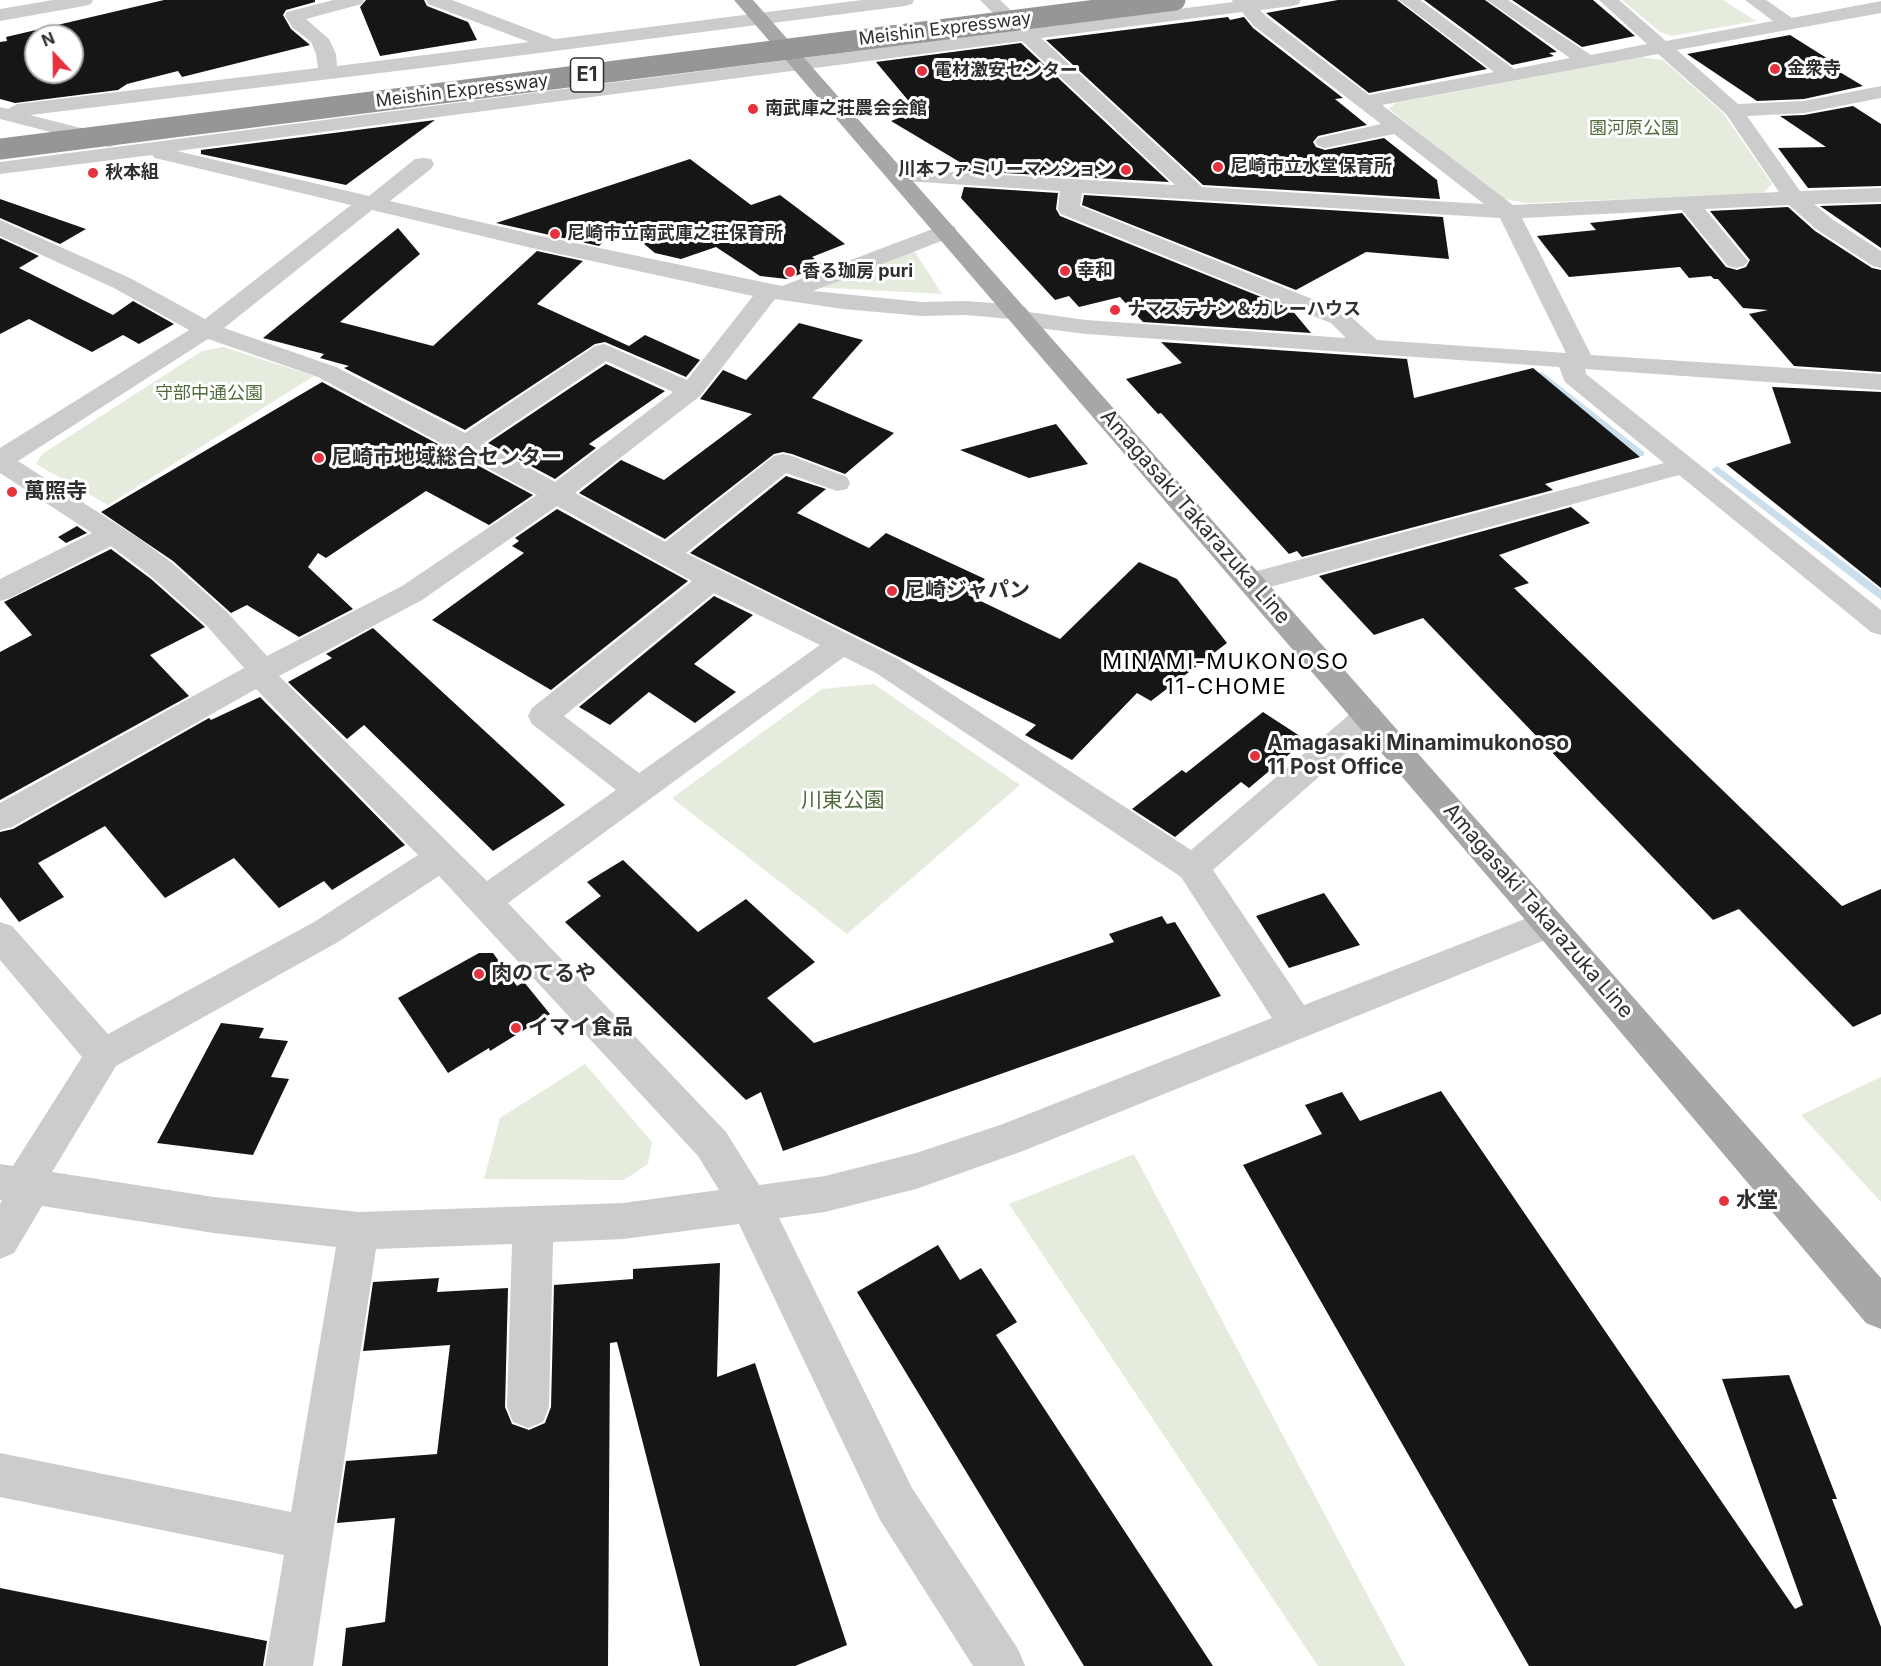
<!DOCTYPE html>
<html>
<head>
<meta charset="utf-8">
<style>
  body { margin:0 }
  #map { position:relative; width:1881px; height:1666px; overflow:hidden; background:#fff; font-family:Inter,sans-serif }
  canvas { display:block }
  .north { position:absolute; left:24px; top:24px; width:60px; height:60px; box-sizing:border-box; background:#fff; border:2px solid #acacac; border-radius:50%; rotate:338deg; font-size:16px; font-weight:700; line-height:24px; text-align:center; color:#2f2f2f }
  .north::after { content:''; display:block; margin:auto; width:21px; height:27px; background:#e4333d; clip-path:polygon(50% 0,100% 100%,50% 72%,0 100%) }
</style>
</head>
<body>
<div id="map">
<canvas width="1881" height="1666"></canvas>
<div class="north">N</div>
</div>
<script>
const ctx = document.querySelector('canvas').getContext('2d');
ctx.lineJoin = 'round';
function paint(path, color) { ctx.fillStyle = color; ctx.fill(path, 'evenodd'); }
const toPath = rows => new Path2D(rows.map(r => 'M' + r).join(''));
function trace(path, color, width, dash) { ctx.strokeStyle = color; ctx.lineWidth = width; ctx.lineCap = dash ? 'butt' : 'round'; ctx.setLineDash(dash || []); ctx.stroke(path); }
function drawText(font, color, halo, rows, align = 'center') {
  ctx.font = font + ' Inter,"Noto Sans JP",sans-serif'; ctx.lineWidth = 6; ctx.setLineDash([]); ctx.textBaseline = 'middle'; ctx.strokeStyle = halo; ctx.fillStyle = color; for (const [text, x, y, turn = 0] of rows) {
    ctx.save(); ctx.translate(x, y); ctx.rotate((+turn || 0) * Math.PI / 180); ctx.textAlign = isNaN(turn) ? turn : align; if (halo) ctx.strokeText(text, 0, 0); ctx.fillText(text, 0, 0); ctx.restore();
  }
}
const green = toPath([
  [1622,0,1723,0,1756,21,1672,36,1660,32],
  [1641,57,1663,60,1723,113,1772,184,1762,194,1526,203,1500,198,1389,109,1395,103],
  [906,250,915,252,942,294,812,287],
  [223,347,314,376,108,505,36,464,42,454,202,351],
  [874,684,1020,785,847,934,672,798,822,689],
  [585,1064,652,1142,648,1164,624,1180,484,1179,500,1118],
  [1881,1077,1881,1202,1801,1115],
  [1134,1154,1405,1666,1318,1666,1009,1204]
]);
const stream = toPath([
  [1542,372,1644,452,1644,456,1636,456,1538,377,1538,373,1542,372],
  [1717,466,1881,590,1881,600,1713,471,1712,469,1717,466]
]);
const building = toPath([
  [164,0,315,0,315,2,286,10,283,15,291,29,310,45,182,77,178,71,127,84,118,90,15,103,0,99,0,42,7,41,6,37],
  [36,36,72,36,72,72,36,72],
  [366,0,424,0,427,6,468,22,477,40,380,56,360,7],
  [1338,0,1397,0,1487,69,1369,93,1266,13],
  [1424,0,1485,0,1557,52,1549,53,1554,56,1512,65],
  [1512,0,1593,0,1635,36,1582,47],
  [1228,17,1230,20,1244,17,1253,28,1343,98,1335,99,1367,125,1318,136,1313,142,1316,147,1325,150,1384,138,1437,180,1440,199,1203,185,1046,40],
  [1790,35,1841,67,1833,68,1863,86,1804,99,1757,101,1687,54],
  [1021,43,1169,182,967,171,968,167,891,121,917,111,876,62],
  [1853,106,1881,124,1881,186,1808,188,1778,148,1826,147,1780,116,1804,115],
  [435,120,346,185,201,154,201,150],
  [690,159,751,205,780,195,845,244,812,257,824,265,787,279,760,276,716,247,681,259,655,253,621,225,599,246,496,223],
  [964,187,1058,193,1056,209,1060,216,1291,309,1311,333,1143,322,1120,297,1079,307,1069,296,1055,300,961,198],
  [1084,195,1443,217,1449,259,1366,252,1296,290,1082,205],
  [0,199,86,229,60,244,0,218],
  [1881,204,1881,248,1820,206],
  [1788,207,1815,231,1872,268,1881,270,1881,372,1794,366,1749,314,1768,310,1743,308,1718,279,1714,279,1711,276,1689,278,1680,267,1569,277,1537,236,1596,230,1590,223,1682,213,1726,267,1737,270,1746,267,1750,260,1710,211],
  [398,228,420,254,340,322,433,346,537,251,583,261,537,304,629,346,645,335,700,360,686,377,605,342,595,344,465,430,344,368,349,366,320,358,324,354,263,338],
  [0,238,39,256,19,268,113,315,133,301,174,324,139,344,123,335,92,352,29,319,0,334],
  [799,323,863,340,812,398,894,433,845,474,792,454,783,452,774,454,665,539,579,493,621,460,664,480,752,414,700,399,723,370,746,380],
  [1161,342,1407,359,1414,398,1533,368,1640,457,1545,484,1553,490,1302,557,1297,551,1289,554,1161,413,1158,414,1126,379,1182,363],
  [606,364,665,391,589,444,596,448,555,479,488,443],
  [322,382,533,495,489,525,426,491,326,558,318,553,308,567,353,609,299,637,247,605,231,613,173,561,101,512],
  [1772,387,1881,392,1881,588,1726,464,1791,443],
  [1056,424,1088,464,1029,478,960,450],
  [786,476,826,489,797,513,869,548,886,533,985,579,968,595,1060,639,1139,562,1177,579,1227,643,1151,701,1137,693,1072,760,1025,735,1036,725,690,553],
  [1571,507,1590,523,1499,555,1529,583,1514,588,1842,906,1881,889,1881,1014,1853,1027,1739,909,1713,920,1423,618,1374,635,1319,576],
  [557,509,688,581,551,690,432,620,524,553,512,546,519,541,515,538],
  [77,526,87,533,66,543,58,537],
  [111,549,151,579,205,627,150,655,189,696,0,800,0,652,32,635,4,602],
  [714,596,753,615,694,664,736,692,695,723,649,692,610,725,579,707],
  [373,628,565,805,493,851,364,725,347,739,288,682,332,658,326,654],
  [260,697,405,845,332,890,324,881,279,908,234,858,165,898,105,826,38,863,64,897,19,922,0,897,0,832,13,829,209,718,211,720],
  [1263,712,1306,740,1249,788,1241,782,1175,837,1132,809,1182,770,1186,773],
  [623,860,698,932,746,899,815,962,767,998,814,1043,1114,942,1109,934,1162,916,1167,924,1175,922,1221,996,783,1151,761,1092,746,1100,565,922,601,896,587,882],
  [1324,893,1360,945,1289,968,1256,916],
  [479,953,493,953,517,986,524,982,550,1014,490,1051,489,1048,448,1073,398,998],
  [221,1023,264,1028,259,1038,288,1041,271,1077,289,1079,253,1155,157,1143],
  [1441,1091,1795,1609,1803,1605,1722,1379,1789,1375,1837,1499,1832,1499,1881,1627,1881,1666,1529,1666,1243,1165,1322,1134,1305,1105,1342,1092,1360,1121],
  [938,1245,960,1280,981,1268,1017,1322,996,1335,1213,1666,1084,1666,857,1292],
  [720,1263,717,1377,755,1363,847,1645,795,1666,700,1666,617,1342,610,1343,608,1666,342,1666,346,1628,385,1622,395,1518,337,1523,346,1461,437,1454,450,1345,363,1351,373,1282,439,1278,437,1292,508,1288,505,1407,512,1424,529,1430,545,1423,551,1407,554,1285,633,1279,633,1269],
  [0,1588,267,1641,263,1666,0,1666]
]);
const minor = toPath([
  [53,0,93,0,91,4,84,6,0,21,0,9,53,0],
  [333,0,364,0,362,4,306,19,329,39,336,54,337,66,529,42,428,4,426,0,452,0,555,39,862,0,914,0,912,4,905,6,430,67,30,115,116,137,119,141,116,145,109,147,0,119,0,107,8,109,17,104,318,68,316,54,311,42,293,28,285,16,287,12,333,0],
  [980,0,1000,0,1030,28,1233,2,1232,0,1301,0,1299,4,1292,6,1260,10,1268,18,1369,95,1494,72,1399,0,1420,0,1514,69,1570,58,1487,0,1508,0,1591,55,1647,44,1599,0,1619,0,1666,41,1773,21,1745,0,1766,0,1792,18,1881,1,1881,13,1677,50,1738,104,1804,101,1881,86,1881,98,1804,113,1747,116,1800,191,1881,188,1881,202,1814,204,1832,219,1881,251,1881,268,1873,266,1816,229,1789,205,1705,209,1748,261,1744,266,1736,268,1728,266,1682,210,1522,218,1591,355,1881,374,1881,390,1585,369,1586,374,1881,610,1881,635,1871,632,1679,475,1252,592,1242,589,1238,582,1242,575,1664,463,1565,382,1559,367,1086,334,1023,326,1014,324,1011,319,966,315,922,316,843,309,775,299,700,396,575,493,665,542,774,456,783,454,792,456,847,477,850,483,847,489,837,491,786,473,686,553,898,659,1191,850,1357,708,1368,705,1379,708,1383,716,1379,724,1213,870,1304,1005,1548,910,1560,914,1565,924,1560,934,1023,1151,916,1189,825,1212,779,1218,912,1488,1018,1649,1025,1666,973,1666,880,1520,739,1224,623,1239,553,1242,549,1407,543,1422,528,1428,513,1422,507,1407,512,1244,376,1249,313,1666,265,1666,284,1555,0,1497,0,1453,291,1512,336,1247,214,1233,42,1206,14,1253,0,1259,0,1204,2,1200,0,1200,0,1164,13,1166,82,1057,0,960,0,922,12,926,108,1034,314,922,418,855,256,689,12,827,0,830,0,803,244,668,207,626,152,577,111,546,10,598,0,601,0,579,92,533,0,473,0,448,189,330,114,288,0,236,0,220,130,278,205,319,351,205,155,158,152,155,0,174,0,162,1011,31,980,0],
  [1242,12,1254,26,1381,124,1318,138,1315,142,1318,146,1325,148,1394,134,1484,204,1202,187,1041,38,1242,12],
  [1022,41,1175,185,897,169,889,170,886,175,889,180,1060,191,1058,209,1061,214,1331,323,1346,338,1086,320,1029,312,1025,307,1017,305,966,301,922,302,813,291,954,236,957,231,954,226,946,224,782,286,532,234,390,201,431,169,434,164,431,159,423,158,415,159,369,196,177,151,1022,41],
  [1658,54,1726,114,1779,192,1513,205,1382,105,1658,54],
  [1082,193,1500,218,1566,353,1377,340,1347,313,1080,206,1082,193],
  [372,210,532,248,753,296,687,380,604,344,595,346,465,433,336,367,224,328,372,210],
  [208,339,318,377,537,495,402,586,267,656,227,612,172,563,140,539,18,461,208,339],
  [606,361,673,392,555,482,484,443,606,361],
  [557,506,692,581,532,708,528,716,532,724,616,790,487,881,279,676,422,600,557,506],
  [714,593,820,645,639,773,564,716,714,593],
  [844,657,876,673,1181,877,1272,1018,1003,1124,916,1153,825,1176,759,1185,726,1132,508,903,844,657],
  [439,876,698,1156,719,1190,623,1203,359,1212,214,1197,52,1172,116,1066,338,942,439,876]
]);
const major = toPath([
  [734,0,753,0,1881,1278,1881,1329,1866,1323,1569,971,734,0]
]);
const highwayBridge = toPath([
  [0,149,1175,0]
]);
const markers = [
  [1775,69,6,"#e4333d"],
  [922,71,6,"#e4333d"],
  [753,109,6,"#e4333d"],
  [1218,167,6,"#e4333d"],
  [1126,170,6,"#e4333d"],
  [93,173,6,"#e4333d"],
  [555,234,6,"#e4333d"],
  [1065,271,6,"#e4333d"],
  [790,272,6,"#e4333d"],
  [1115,310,6,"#e4333d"],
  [319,458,6,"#e4333d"],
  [12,492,6,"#e4333d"],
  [892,591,6,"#e4333d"],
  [1255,756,6,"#e4333d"],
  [479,974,6,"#e4333d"],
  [516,1028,6,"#e4333d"],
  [1724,1201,6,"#e4333d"]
];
const farStreetnames = [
  ["Meishin Expressway",945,29,-7],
  ["Meishin Expressway",462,91,-7]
];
const farPoinames = [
  ["金衆寺",1787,69],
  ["電材激安センター",934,71],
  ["南武庫之荘農会会館",765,109],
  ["尼崎市立水堂保育所",1230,167],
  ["川本ファミリーマンション",1114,170,"right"],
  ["秋本組",105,173],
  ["尼崎市立南武庫之荘保育所",567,234],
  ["幸和",1077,271],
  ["香る珈房 puri",802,272],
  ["ナマステナン＆カレーハウス",1127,310]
];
const farParknames = [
  ["園河原公園",1634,129],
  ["守部中通公園",209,394]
];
const shields = [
  [587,75,33]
];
const shieldNames = [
  ["E1",587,75]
];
const poiNames = [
  ["尼崎市地域総合センター",331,458],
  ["萬照寺",24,492],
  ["尼崎ジャパン",904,591],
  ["Amagasaki Minamimukonoso",1267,744],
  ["11 Post Office",1267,768],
  ["肉のてるや",491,974],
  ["イマイ食品",528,1028],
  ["水堂",1736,1201]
];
const streetNames = [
  ["Amagasaki Takarazuka Line",1195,517,49],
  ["Amagasaki Takarazuka Line",1538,911,49]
];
const parkNames = [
  ["川東公園",843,801]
];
const neighbourhoodNames = [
  ["MINAMI-MUKONOSO",1226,662],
  ["11-CHOME",1226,687]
];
paint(green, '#e5ecdd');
paint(stream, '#cadeec');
paint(building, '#161616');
paint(minor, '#ccc');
paint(major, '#a7a7a7');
trace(highwayBridge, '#969696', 21);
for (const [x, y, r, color] of markers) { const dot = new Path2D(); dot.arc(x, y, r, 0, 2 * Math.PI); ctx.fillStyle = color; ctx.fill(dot); trace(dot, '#fff', 2); }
drawText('18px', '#2f2f2f', '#fff', farStreetnames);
drawText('bold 18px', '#2f2f2f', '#fff', farPoinames, 'left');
drawText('18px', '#516b3d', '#fff', farParknames);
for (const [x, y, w] of shields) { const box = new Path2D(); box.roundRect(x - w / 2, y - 17, w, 34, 4.5); ctx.fillStyle = '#fff'; ctx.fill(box); trace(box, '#2f2f2f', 1.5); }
drawText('bold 20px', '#2f2f2f', null, shieldNames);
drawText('bold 21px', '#2f2f2f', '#fff', poiNames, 'left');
drawText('21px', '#2f2f2f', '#fff', streetNames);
drawText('21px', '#516b3d', '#fff', parkNames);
ctx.letterSpacing = '1.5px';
drawText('22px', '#000', '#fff', neighbourhoodNames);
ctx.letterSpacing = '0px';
</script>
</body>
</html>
